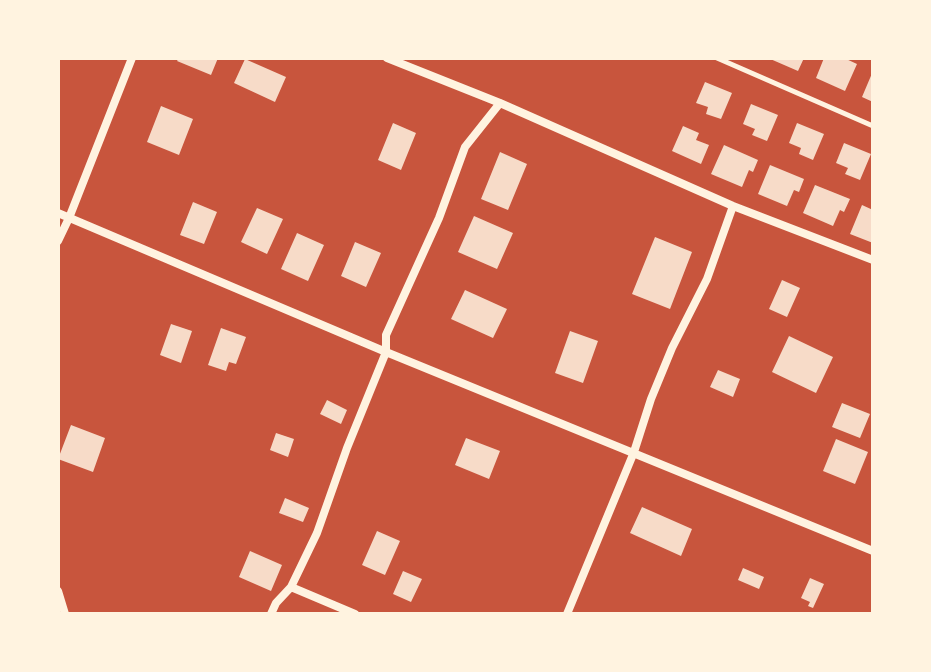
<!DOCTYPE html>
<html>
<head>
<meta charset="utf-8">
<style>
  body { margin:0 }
  #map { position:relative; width:931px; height:672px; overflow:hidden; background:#c8553d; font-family:Manrope,sans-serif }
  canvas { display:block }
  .frame { position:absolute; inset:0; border:60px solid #fff3e0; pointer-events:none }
</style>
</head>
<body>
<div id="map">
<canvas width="931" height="672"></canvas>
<div class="frame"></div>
</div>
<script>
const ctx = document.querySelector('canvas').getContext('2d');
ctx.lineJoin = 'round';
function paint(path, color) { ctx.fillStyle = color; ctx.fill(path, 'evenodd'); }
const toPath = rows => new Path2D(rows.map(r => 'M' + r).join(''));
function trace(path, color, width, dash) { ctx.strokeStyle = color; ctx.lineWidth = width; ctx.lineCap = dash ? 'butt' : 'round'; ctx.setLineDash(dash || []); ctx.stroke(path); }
const building = toPath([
  [179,58,218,58,211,75,177,61],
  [768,58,804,58,798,71],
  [824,58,844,58,857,64,845,91,816,78],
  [245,59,286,77,275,102,234,83],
  [873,71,873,102,862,97],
  [705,82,732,93,721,119,706,114,708,107,696,103],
  [751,104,778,115,767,141,752,135,755,129,743,124],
  [161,106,193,119,179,155,147,142],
  [393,123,416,133,401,170,378,160],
  [797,123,824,134,813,160,799,154,801,148,789,143],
  [683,126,699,133,696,140,709,145,701,164,672,151],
  [844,143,871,154,860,180,845,174,848,168,836,163],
  [724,145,758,160,753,172,749,170,742,187,711,174],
  [500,152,527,164,508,210,481,199],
  [770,165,804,179,799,192,794,190,787,206,758,194],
  [815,185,850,199,844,212,840,210,833,226,803,213],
  [193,202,217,212,204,244,180,235],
  [862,205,873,210,873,243,850,234],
  [257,208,283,219,267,254,241,242],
  [474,216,513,233,497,269,458,252],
  [297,233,324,245,308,281,281,269],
  [655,237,692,252,670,309,632,294],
  [355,242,381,253,366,287,341,276],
  [782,280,800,288,787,317,769,309],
  [465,290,507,309,493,338,451,319],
  [171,324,192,331,181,363,160,355],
  [221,328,246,337,236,364,229,362,226,371,208,365],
  [570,331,598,341,583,383,555,373],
  [789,336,833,357,816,393,772,372],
  [718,370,740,379,733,397,710,387],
  [327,400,347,410,341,424,320,414],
  [842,403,870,414,860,438,832,427],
  [71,425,105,438,93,472,58,459],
  [276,433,294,439,288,457,270,450],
  [466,438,500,451,489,479,455,465],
  [836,439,868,452,855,484,823,471],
  [285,498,309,508,303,522,279,513],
  [642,507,692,529,681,556,630,533],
  [377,531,400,541,385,575,362,565],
  [250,551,282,565,271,591,239,577],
  [743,568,764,577,759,589,738,580],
  [403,571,422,579,411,602,393,594],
  [810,578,824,584,813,608,808,606,810,602,801,598]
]);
const service = toPath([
  [717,58,873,126]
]);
const minor = toPath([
  [387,58,500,103,733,206,873,260],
  [58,213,386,352,873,551],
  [58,241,69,218,132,58],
  [291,587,355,614],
  [58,591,65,614],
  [271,614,276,603,291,587,317,533,347,448,386,352,386,335,439,218,465,147,500,103],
  [567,614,634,452,651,399,672,348,707,279,733,206]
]);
paint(building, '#f7dbc8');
trace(service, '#fff3e0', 5);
trace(minor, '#fff3e0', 8);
</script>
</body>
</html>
